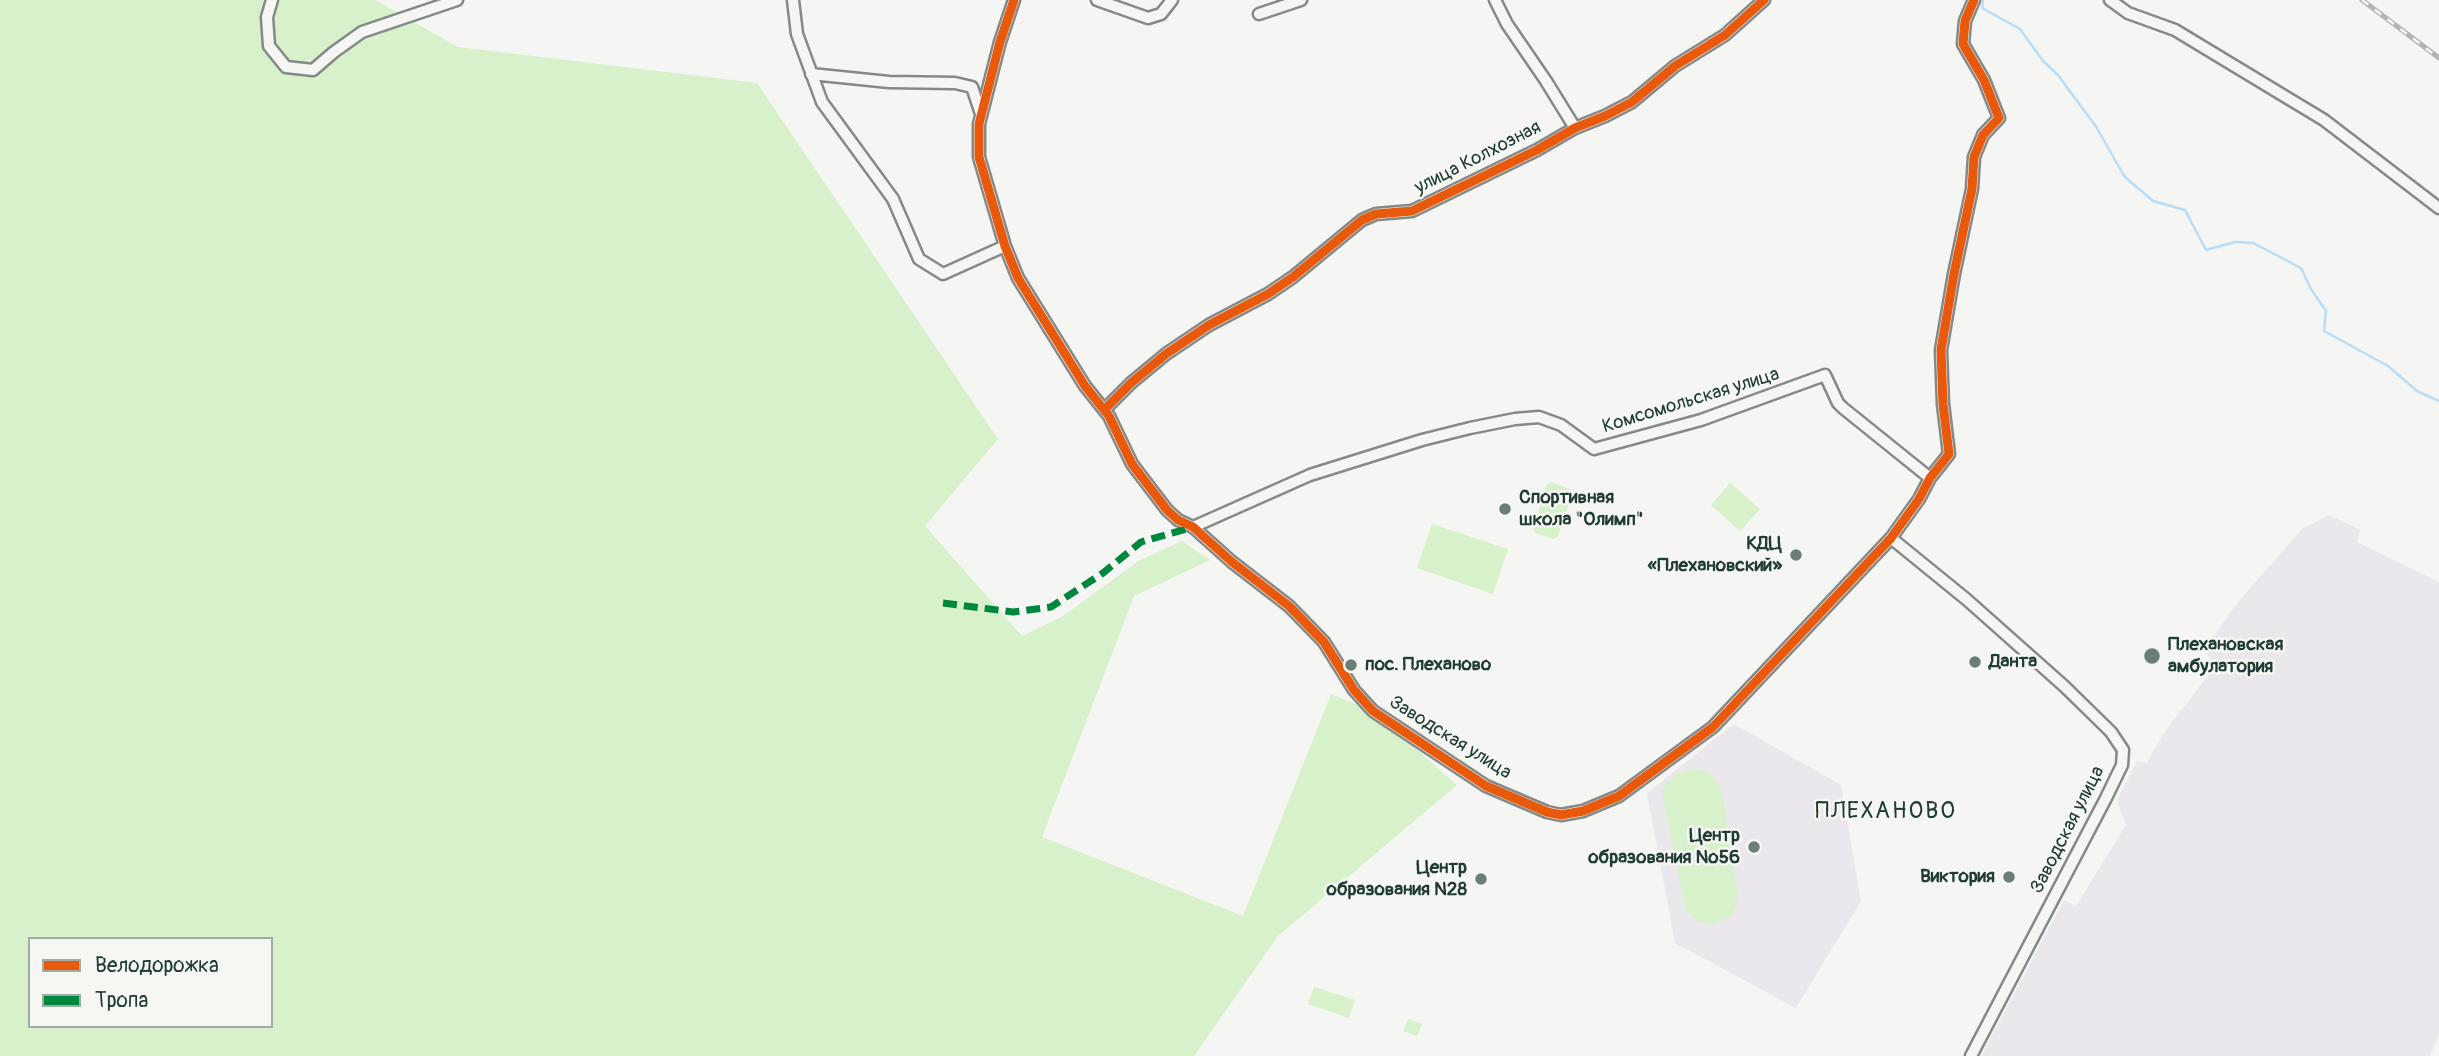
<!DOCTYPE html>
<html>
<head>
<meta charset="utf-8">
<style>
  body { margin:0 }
  #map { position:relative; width:2439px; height:1056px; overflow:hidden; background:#f5f5f3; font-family:Pangolin,sans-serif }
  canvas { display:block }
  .legend { position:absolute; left:28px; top:937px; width:245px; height:91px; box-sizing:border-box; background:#f6f6f2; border:2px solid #a0aca6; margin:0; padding:9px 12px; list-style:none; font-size:21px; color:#1f3d34 }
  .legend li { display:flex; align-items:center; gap:14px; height:35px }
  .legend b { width:35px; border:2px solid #a0aca6 }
</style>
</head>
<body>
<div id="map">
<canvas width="2439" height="1056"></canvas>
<ul class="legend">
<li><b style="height:9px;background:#e8590c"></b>Велодорожка</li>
<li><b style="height:9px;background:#00873e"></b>Тропа</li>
</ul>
</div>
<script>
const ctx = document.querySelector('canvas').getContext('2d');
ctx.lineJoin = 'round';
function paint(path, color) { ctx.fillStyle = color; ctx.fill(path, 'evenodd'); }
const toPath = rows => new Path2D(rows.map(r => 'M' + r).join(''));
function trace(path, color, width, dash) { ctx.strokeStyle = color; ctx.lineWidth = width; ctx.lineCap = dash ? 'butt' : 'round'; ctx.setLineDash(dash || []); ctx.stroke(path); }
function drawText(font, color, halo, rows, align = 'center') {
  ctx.font = font + ' Pangolin,sans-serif'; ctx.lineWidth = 5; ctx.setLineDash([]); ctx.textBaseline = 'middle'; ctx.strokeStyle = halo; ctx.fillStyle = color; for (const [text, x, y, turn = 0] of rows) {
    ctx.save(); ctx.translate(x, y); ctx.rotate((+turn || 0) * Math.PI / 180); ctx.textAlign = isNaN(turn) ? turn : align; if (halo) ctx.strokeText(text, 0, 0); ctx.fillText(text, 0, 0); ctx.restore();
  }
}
const built = toPath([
  [2329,515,2360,530,2357,542,2439,582,2439,1033,2430,1056,1981,1056,2064,900,2076,906,2126,825,2117,800,2137,761,2147,763,2163,734,2216,665,2204,650,2238,602,2302,529],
  [1734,724,1841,785,1861,901,1796,1008,1675,943,1647,793]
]);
const green = toPath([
  [0,0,375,0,458,47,757,83,998,439,925,526,1022,636,1063,616,1140,560,1182,541,1210,560,1134,596,1042,837,1243,916,1331,694,1373,711,1457,785,1278,936,1194,1056,0,1056],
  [30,939,271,939,271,1026,30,1026],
  [1551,482,1570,489,1573,492,1558,536,1554,539,1535,533,1533,528,1547,484],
  [1730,483,1760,509,1740,531,1711,505],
  [1432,524,1508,549,1493,594,1417,568],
  [1687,770,1701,770,1712,775,1718,783,1723,796,1738,898,1732,915,1724,920,1711,924,1696,921,1685,909,1664,803,1663,791,1666,784,1676,774],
  [1314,987,1355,1000,1349,1018,1308,1004],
  [1408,1019,1422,1024,1417,1036,1403,1031]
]);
const stream = toPath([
  [1983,0,1982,8,2020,29,2043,61,2058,75,2097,128,2124,176,2153,201,2185,210,2206,250,2235,242,2253,243,2301,268,2311,289,2326,311,2324,331,2388,366,2417,391,2439,401]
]);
const minor = toPath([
  [272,0,267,17,269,46,286,67,313,70,334,52,362,32,457,0],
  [793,0,797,34,822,102,893,199,919,259,943,274,1005,246],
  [1014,0,1000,42,979,124,979,157,1005,246,1018,278,1085,386,1109,416,1132,464,1167,510,1178,520,1193,527,1232,562,1289,606,1324,642,1354,690,1373,711,1486,786,1547,812,1561,815,1583,811,1619,796,1713,727,1891,538,1919,499,1930,478,1949,454,1943,404,1941,350,1954,274,1972,189,1974,157,1983,135,1999,118,1984,80,1963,44,1965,21,1974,0],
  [1097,0,1148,18,1161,14,1172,0],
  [1495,0,1507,24,1546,81,1575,128],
  [2110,0,2128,13,2175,30,2324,120,2439,208],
  [1259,14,1301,0],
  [811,74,889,82,955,83,972,87,981,114],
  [1105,409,1131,383,1166,354,1209,325,1268,294,1293,277,1362,220,1376,214,1412,211,1537,150,1575,128,1605,116,1632,102,1675,66,1725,35,1764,0],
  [1193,527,1310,475,1422,440,1470,428,1515,419,1539,417,1561,425,1594,449,1701,420,1825,375,1838,403,1843,408,1930,478],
  [1891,538,1966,599,2064,686,2111,732,2123,750,2122,765,2106,798,1971,1056]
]);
const rail = toPath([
  [2362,0,2439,58]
]);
const quiet = toPath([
  [943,603,1013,612,1051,607,1103,573,1141,542,1193,527]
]);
const cycleway = toPath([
  [1014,0,1000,42,979,124,979,157,1005,246,1018,278,1085,386,1109,416,1132,464,1167,510,1178,520,1193,527,1232,562,1289,606,1324,642,1354,690,1373,711,1486,786,1547,812,1561,815,1583,811,1619,796,1713,727,1891,538,1919,499,1930,478,1949,454,1943,404,1941,350,1954,274,1972,189,1974,157,1983,135,1999,118,1984,80,1963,44,1965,21,1974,0],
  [1105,409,1131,383,1166,354,1209,325,1268,294,1293,277,1362,220,1376,214,1412,211,1537,150,1575,128,1605,116,1632,102,1675,66,1725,35,1764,0]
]);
const markers = [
  [1505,509,7,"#6a7d77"],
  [1796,555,7,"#6a7d77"],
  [2152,656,9,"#6a7d77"],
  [1975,662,7,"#6a7d77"],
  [1351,665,7,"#6a7d77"],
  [1754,847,7,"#6a7d77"],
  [2009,877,7,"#6a7d77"],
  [1481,879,7,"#6a7d77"]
];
const streetNames = [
  ["улица Колхозная",1478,158,-27],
  ["Комсомольская улица",1691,401,-17],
  ["Заводская улица",1450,738,32],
  ["Заводская улица",2068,830,-63]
];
const poiNames = [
  ["Спортивная",1519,498],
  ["школа \"Олимп\"",1519,520],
  ["КДЦ",1782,544,"right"],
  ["«Плехановский»",1782,566,"right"],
  ["Плехановская",2168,645],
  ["амбулатория",2168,667],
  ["Данта",1989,662],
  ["пос. Плеханово",1365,665],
  ["Центр",1740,836,"right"],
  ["образования №56",1740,858,"right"],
  ["Центр",1467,868,"right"],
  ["образования N28",1467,890,"right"],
  ["Виктория",1995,877,"right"]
];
const quarterNames = [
  ["ПЛЕХАНОВО",1886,812]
];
paint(built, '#eae8ec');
paint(green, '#d7f1cb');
trace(stream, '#b7ddf9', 2.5);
trace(minor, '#858a88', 15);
trace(minor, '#f5f5f3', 10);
trace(rail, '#b0b4b2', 5);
trace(rail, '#f6f6f2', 2.5, [8]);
trace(quiet, '#00873e', 7, [14, 7]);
trace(cycleway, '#e8590c', 9);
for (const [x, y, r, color] of markers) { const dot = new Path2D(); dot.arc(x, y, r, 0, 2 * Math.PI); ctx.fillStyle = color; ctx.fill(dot); trace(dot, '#f6f6f2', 2.5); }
drawText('19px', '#1f3d34', '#f6f6f2', streetNames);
drawText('bold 19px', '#1f3d34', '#f6f6f2', poiNames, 'left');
ctx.letterSpacing = '2px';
drawText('23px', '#1f3d34', '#f6f6f2', quarterNames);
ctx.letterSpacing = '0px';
</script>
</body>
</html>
